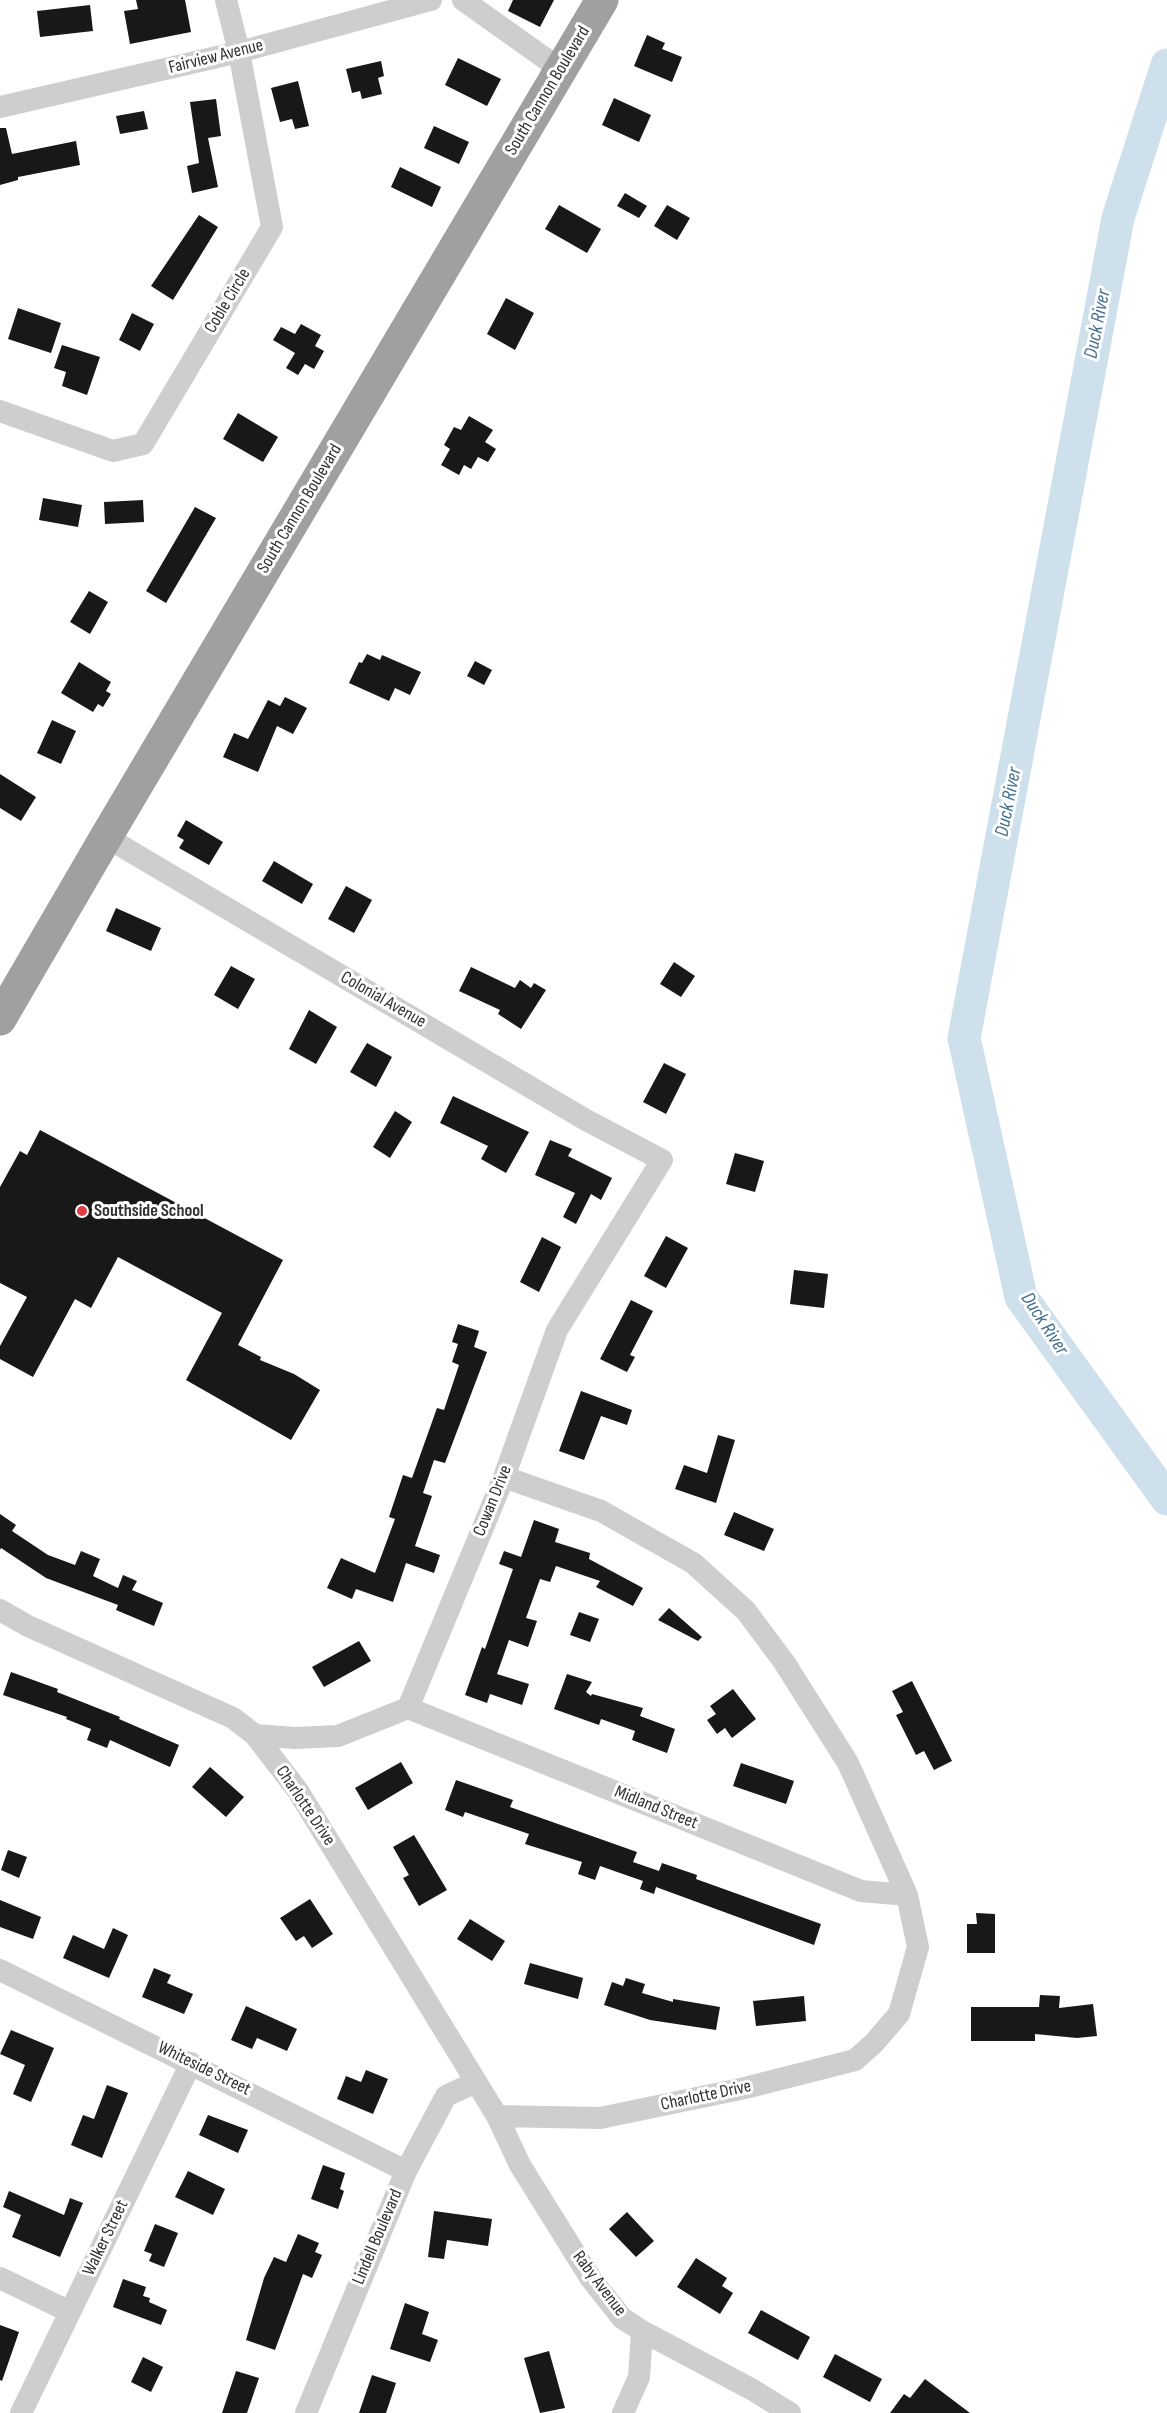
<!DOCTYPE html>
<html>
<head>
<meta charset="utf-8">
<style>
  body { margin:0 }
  canvas { display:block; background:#fff }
</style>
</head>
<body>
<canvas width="1167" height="2413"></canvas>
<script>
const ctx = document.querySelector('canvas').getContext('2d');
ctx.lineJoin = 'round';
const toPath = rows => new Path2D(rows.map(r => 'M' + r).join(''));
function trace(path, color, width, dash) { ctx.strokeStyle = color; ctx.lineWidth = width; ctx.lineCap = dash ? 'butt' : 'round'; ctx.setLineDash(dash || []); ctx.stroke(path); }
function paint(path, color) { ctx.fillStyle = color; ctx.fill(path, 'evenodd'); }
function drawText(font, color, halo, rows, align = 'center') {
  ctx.font = font + ' "Sofia Sans Condensed",sans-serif'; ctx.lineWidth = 6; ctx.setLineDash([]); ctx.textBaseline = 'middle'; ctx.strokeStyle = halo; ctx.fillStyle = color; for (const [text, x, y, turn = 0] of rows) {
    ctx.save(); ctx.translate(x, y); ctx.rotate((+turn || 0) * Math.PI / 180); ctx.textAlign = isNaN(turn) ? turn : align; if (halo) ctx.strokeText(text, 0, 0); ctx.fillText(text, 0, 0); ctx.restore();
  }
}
const river = toPath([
  [1167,65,1118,218,964,1038,1021,1297,1167,1499]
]);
const building = toPath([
  [136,0,185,0,191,32,130,44,124,11,138,9],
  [513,0,554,0,540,27,508,11],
  [90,5,93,31,40,37,37,11],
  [647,35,665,43,662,49,682,57,672,82,634,66],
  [458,58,501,79,487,106,445,85],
  [381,61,384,76,378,78,382,94,362,99,360,91,352,93,346,69],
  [298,81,309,126,295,129,292,119,280,122,271,88],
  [614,98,651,115,639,142,602,125],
  [216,99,221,136,208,138,218,187,192,193,187,166,199,163,190,102],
  [144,111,148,129,120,134,116,116],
  [434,126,469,142,459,164,424,148],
  [0,128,6,128,12,154,76,141,80,165,18,177,18,180,0,185],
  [400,167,441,187,432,207,391,187],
  [625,193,647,206,639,218,617,206],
  [559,205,601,229,587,253,545,229],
  [667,205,690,218,677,240,654,226],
  [199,215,218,227,173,300,151,286],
  [506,298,534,313,515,350,487,334],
  [18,308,61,323,51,353,8,339],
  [132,313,154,324,140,351,119,340],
  [301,324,321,335,315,346,324,351,314,369,305,364,298,375,286,368,295,353,273,340,281,327,295,334],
  [62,345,100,357,87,395,62,386,66,372,54,368],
  [238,413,278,437,263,462,223,439],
  [469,416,493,430,485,442,496,449,488,462,478,457,471,469,464,465,459,475,441,465,450,449,444,445,454,427,461,430],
  [43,498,82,505,78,527,39,520],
  [143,500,144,522,105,524,104,502],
  [195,507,216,518,166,603,146,591],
  [89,591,108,602,90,634,70,622],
  [367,654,380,660,382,655,421,672,410,695,395,688,389,701,349,683,359,662,362,663],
  [475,661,492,670,484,685,467,676],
  [79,662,111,682,106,691,111,694,103,707,98,704,93,712,61,693],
  [285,697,307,708,293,734,277,726,258,772,223,757,234,733,248,739,268,700,280,706],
  [52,720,76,731,61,764,37,753],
  [0,774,36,797,21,821,0,808],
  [186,820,223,842,209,865,179,848,184,840,177,836],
  [274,861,313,884,302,904,262,881],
  [346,886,372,900,354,933,328,919],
  [116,908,161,928,151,951,106,931],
  [674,962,695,976,681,997,660,984],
  [231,966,255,979,238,1009,214,995],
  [471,967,515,988,520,980,531,988,534,983,546,990,521,1029,498,1014,500,1010,459,991],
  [309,1010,337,1027,316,1064,289,1049],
  [367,1043,392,1057,376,1087,350,1072],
  [664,1063,686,1074,666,1114,643,1102],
  [453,1096,529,1132,506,1173,481,1159,488,1146,440,1123],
  [395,1111,412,1122,390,1158,373,1147],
  [40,1130,283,1260,238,1345,261,1357,260,1360,294,1374,320,1390,291,1440,186,1380,222,1313,118,1257,91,1308,75,1299,33,1377,0,1359,0,1346,27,1297,0,1283,0,1187,20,1151,27,1155],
  [550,1140,572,1149,568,1156,612,1178,601,1200,591,1194,576,1224,563,1217,575,1193,535,1175],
  [735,1153,764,1161,755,1192,726,1184],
  [666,1236,688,1248,666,1288,644,1276],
  [542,1237,561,1247,539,1292,520,1282],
  [794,1270,828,1274,824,1308,790,1304],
  [631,1300,653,1311,630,1355,635,1357,627,1372,600,1359],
  [458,1324,479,1331,474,1347,487,1352,445,1463,434,1460,423,1493,432,1496,415,1546,440,1555,434,1573,406,1563,393,1602,356,1589,352,1599,327,1588,341,1558,375,1573,395,1519,389,1517,403,1475,412,1478,437,1408,444,1410,459,1365,452,1362,458,1344,452,1342],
  [581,1391,632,1410,627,1425,601,1416,584,1460,559,1451],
  [718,1435,735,1440,716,1503,675,1489,684,1465,707,1473],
  [734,1512,774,1529,764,1551,724,1535],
  [0,1514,16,1525,12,1531,48,1555,75,1565,81,1551,100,1559,93,1576,118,1588,123,1575,137,1581,132,1590,163,1603,154,1626,116,1610,118,1605,46,1578,1,1548,0,1550],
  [534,1520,559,1529,555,1542,590,1553,589,1559,643,1588,633,1606,596,1587,600,1581,556,1566,550,1582,540,1579,526,1618,537,1621,528,1647,509,1640,497,1674,529,1684,522,1705,490,1694,487,1703,465,1695,482,1647,485,1649,513,1569,499,1564,504,1551,521,1557],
  [669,1608,702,1637,698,1641,658,1620],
  [579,1612,599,1619,590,1642,570,1635],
  [359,1641,371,1661,324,1687,312,1667],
  [11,1672,58,1689,57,1692,120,1717,119,1719,179,1745,170,1767,110,1740,107,1748,87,1740,91,1729,66,1719,67,1717,3,1695],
  [567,1674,592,1682,586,1692,591,1696,592,1694,643,1708,640,1716,675,1729,667,1753,632,1740,635,1731,601,1719,599,1725,554,1709],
  [912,1681,952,1761,934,1770,924,1751,916,1755,896,1715,903,1712,892,1691],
  [733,1689,756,1719,732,1738,725,1728,717,1734,707,1720,716,1714,710,1706],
  [401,1762,413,1783,368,1810,355,1788],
  [741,1763,794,1781,786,1804,733,1786],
  [210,1767,244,1797,226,1817,192,1787],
  [456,1780,513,1800,510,1807,637,1852,633,1862,659,1871,662,1863,697,1875,696,1879,821,1924,814,1945,656,1887,654,1894,640,1889,643,1881,600,1866,595,1880,578,1874,582,1862,525,1844,529,1834,465,1812,463,1817,445,1810],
  [414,1835,447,1890,419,1906,403,1878,409,1875,393,1847],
  [8,1850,27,1857,19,1878,1,1870],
  [310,1899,333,1934,312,1948,304,1936,296,1941,280,1918],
  [0,1900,41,1917,33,1939,0,1927],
  [976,1913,995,1914,995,1953,967,1953,967,1924,977,1924],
  [470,1919,505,1941,492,1961,457,1939],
  [113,1928,128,1935,109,1978,63,1958,73,1935,104,1949],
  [530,1963,583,1978,578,1999,524,1984],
  [154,1968,171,1975,167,1983,193,1994,184,2014,142,1997],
  [626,1978,645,1984,642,1993,673,2002,673,1999,720,2007,716,2030,650,2020,604,2005,612,1982,623,1986],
  [1040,1995,1060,1996,1059,2008,1093,2004,1097,2036,1077,2038,1035,2034,1035,2041,971,2041,971,2007,1039,2007],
  [804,1996,806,2021,756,2026,753,2001],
  [246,2006,297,2029,287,2051,257,2038,252,2049,231,2040],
  [11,2030,54,2048,31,2102,13,2094,25,2065,0,2054],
  [366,2070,388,2079,373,2114,337,2099,346,2076,361,2082],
  [107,2085,128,2093,102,2158,71,2145,83,2115,94,2119],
  [208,2115,248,2130,238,2153,199,2135],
  [323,2165,345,2173,340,2189,344,2191,338,2209,311,2199],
  [188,2171,225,2189,213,2215,175,2197],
  [9,2191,64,2215,70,2198,83,2203,60,2257,12,2237,21,2215,3,2207],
  [434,2211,492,2219,488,2246,447,2240,444,2259,428,2257],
  [627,2212,654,2241,636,2257,609,2229],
  [155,2224,178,2233,164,2267,149,2261,152,2254,144,2251],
  [298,2234,319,2243,315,2252,322,2255,312,2278,303,2274,275,2350,246,2340,264,2278,274,2257,286,2262],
  [696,2258,727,2278,722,2286,733,2293,720,2314,677,2287],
  [123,2279,146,2287,143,2296,150,2298,149,2302,167,2310,161,2325,113,2307],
  [405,2303,429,2312,422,2334,438,2340,430,2362,390,2349],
  [761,2310,810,2337,798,2360,748,2333],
  [0,2325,19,2332,2,2381,0,2380],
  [549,2351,565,2408,540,2413,524,2358],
  [835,2354,882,2379,870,2402,823,2377],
  [143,2357,163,2367,151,2392,131,2382],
  [236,2371,259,2378,247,2413,222,2413],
  [372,2375,396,2383,386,2413,359,2413],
  [925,2379,970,2413,890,2413,904,2394,910,2398]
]);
const minor = toPath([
  [463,0,560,69],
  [0,107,239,52,431,0],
  [0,411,113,451,143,444,272,227,239,52,226,0],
  [106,837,586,1120,662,1160,557,1330,504,1477,408,1708,338,1736,295,1738,255,1735],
  [0,1610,28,1626,233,1718,255,1735,298,1791,497,2116,600,2118,745,2088,855,2060,874,2043,899,2014,918,1947,907,1895,848,1763,784,1662,746,1611,693,1563,601,1511,504,1477],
  [408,1708,861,1891,907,1895],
  [0,1970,406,2171],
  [497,2116,520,2165,591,2279,622,2318,642,2331,753,2390,790,2413],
  [0,2278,70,2312],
  [21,2413,191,2063],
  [306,2413,406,2171,446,2096,476,2082],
  [623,2413,639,2377,642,2331]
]);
const trunk = toPath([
  [0,1019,106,837,602,0]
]);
const markers = [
  [82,1211,6,"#de3d46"]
];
const streetNames = [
  ["Fairview Avenue",216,57,-14],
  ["South Cannon Boulevard",548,91,-59],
  ["Coble Circle",228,301,-59],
  ["South Cannon Boulevard",300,509,-59],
  ["Colonial Avenue",383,1000,30],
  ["Cowan Drive",493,1501,-68],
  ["Charlotte Drive",305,1806,56],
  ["Midland Street",656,1808,22],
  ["Whiteside Street",204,2069,26],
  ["Charlotte Drive",706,2096,-12],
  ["Lindell Boulevard",378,2237,-67],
  ["Walker Street",106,2238,-64],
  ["Raby Avenue",599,2284,53]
];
const poiNames = [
  ["Southside School",94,1211]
];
const waterNames = [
  ["Duck River",1098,324,-79],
  ["Duck River",1009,802,-79],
  ["Duck River",1044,1324,57]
];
trace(river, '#cee0ec', 33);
paint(building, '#181818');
trace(minor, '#cecece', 22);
trace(trunk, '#a0a0a0', 33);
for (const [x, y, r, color] of markers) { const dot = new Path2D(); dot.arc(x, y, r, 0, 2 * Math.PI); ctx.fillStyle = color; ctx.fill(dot); trace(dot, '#fff', 2); }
drawText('18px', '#313131', '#fff', streetNames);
drawText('bold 18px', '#313131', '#fff', poiNames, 'left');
drawText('italic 20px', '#427191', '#fff', waterNames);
</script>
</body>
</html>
